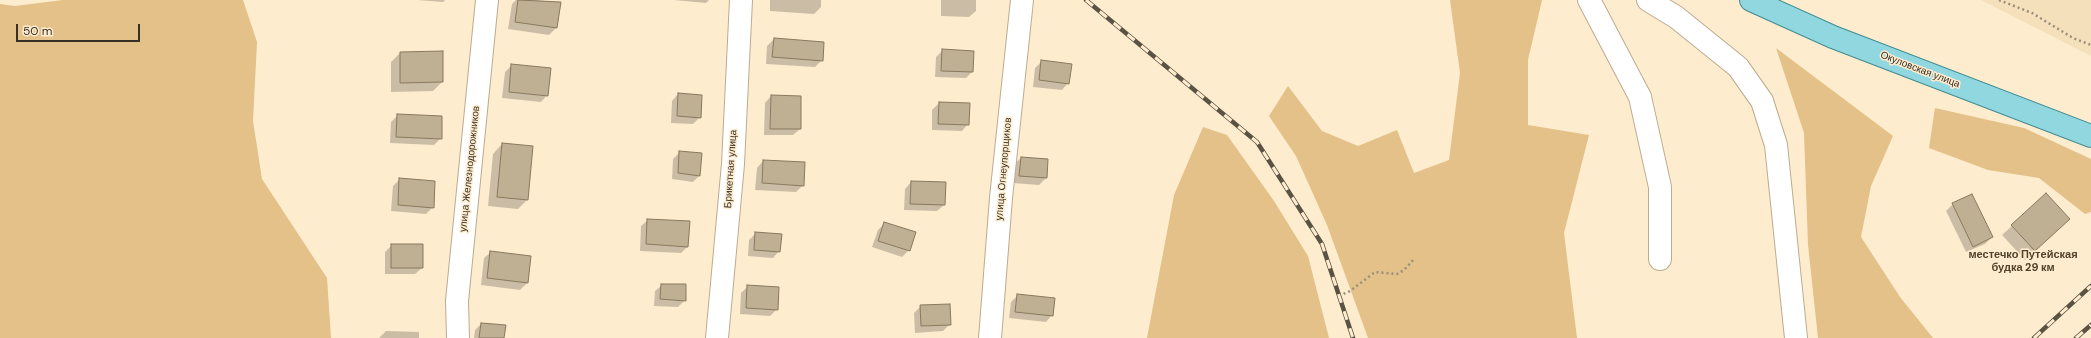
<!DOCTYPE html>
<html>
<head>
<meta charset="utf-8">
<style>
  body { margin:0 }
  #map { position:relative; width:2091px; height:338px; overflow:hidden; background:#feeccf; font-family:"DM Sans",sans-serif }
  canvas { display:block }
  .scale { position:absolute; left:16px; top:24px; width:124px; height:18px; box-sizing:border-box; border:2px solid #373025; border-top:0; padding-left:5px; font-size:12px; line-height:14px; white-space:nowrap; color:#373025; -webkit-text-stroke:3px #feeccf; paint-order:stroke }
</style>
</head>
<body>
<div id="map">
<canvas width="2091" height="338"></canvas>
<div class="scale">50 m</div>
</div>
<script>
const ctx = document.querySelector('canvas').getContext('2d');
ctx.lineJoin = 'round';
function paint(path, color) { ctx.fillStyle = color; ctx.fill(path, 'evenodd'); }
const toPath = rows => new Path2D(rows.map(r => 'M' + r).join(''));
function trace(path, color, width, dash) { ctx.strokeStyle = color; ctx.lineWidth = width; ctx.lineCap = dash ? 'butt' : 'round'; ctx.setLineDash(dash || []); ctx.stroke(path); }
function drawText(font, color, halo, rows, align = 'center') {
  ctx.font = font + ' "DM Sans",sans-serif'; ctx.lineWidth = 3; ctx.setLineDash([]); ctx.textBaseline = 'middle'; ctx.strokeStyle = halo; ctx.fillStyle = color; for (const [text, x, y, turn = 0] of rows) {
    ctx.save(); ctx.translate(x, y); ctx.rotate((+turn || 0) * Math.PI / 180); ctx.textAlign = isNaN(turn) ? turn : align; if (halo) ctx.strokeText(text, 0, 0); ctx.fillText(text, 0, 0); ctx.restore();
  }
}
const built = toPath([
  [1981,0,2091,0,2091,56]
]);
const green = toPath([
  [63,0,243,0,257,42,253,121,262,179,327,278,331,338,0,338,0,4,15,6],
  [1450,0,1542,0,1528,60,1528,125,1589,135,1564,233,1577,338,1368,338,1327,225,1296,156,1269,116,1288,86,1322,131,1358,146,1397,130,1414,173,1449,160,1460,73],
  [1776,48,1893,136,1871,186,1861,237,1900,297,1933,338,1818,338,1808,245,1804,133],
  [1935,108,2024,128,2091,159,2091,212,2085,214,2039,178,1988,170,1929,148],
  [1203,127,1227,135,1274,201,1308,256,1329,338,1147,338,1174,195]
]);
const shadow = toPath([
  [417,0,445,0,443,2],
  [516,0,537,0,560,3,556,28,549,35,508,29,512,4],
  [674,0,709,0,706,3],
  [770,0,821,0,821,7,814,14,770,11],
  [941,0,976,0,976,11,969,17,941,16],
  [774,39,822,60,815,67,766,64,767,46],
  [943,50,972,72,966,78,935,77,936,57],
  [400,53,442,82,433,91,391,92,391,62],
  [1042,61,1068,83,1062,90,1033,87,1035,68],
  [512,65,547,95,541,102,502,98,505,72],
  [678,94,700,117,693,124,671,123,672,101],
  [771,96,800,129,793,135,764,135,765,103],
  [939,103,968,124,962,131,932,130,932,110],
  [398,115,441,138,434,145,390,143,391,122],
  [502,144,527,200,518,209,488,206,493,154],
  [680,152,699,176,693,182,672,179,673,159],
  [1021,158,1047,160,1046,178,1039,185,1013,183,1014,164],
  [763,161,803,185,796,192,755,190,757,168],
  [400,179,433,207,426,214,391,211,393,186],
  [911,182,944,205,937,211,904,210,905,189],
  [2046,195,2059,228,2025,260,2002,235],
  [1953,204,1992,237,1985,244,1966,252,1946,211],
  [648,220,688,246,681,253,640,251,641,226],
  [885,223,909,250,902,257,872,247,878,230],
  [756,233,779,251,773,258,748,256,749,240],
  [392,245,422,268,415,274,385,274,385,252],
  [491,252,530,257,527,283,520,290,481,285,484,258],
  [662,285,685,300,678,307,654,306,655,291],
  [748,286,777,309,770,316,740,314,741,293],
  [1018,295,1052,315,1046,322,1009,318,1011,302],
  [921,306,950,324,943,331,915,333,914,313],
  [481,324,503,338,474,338,475,330],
  [386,331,419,332,419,338,379,338]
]);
const building = toPath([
  [518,0,561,2,557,28,515,22,518,0],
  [774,38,824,42,823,61,772,57,774,38],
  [942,49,974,51,973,72,941,71,942,49],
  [443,51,443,82,400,83,400,52,443,51],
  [1041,60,1072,64,1069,84,1039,80,1041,60],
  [511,64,551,68,548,96,509,92,511,64],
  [678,93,702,95,701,118,677,116,678,93],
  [771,95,801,96,801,129,770,129,771,95],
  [939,102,970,103,969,125,938,124,939,102],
  [397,114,442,116,442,139,396,137,397,114],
  [502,143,533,146,528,200,497,197,502,143],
  [679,151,702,153,700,176,678,173,679,151],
  [1021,157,1048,159,1047,178,1019,176,1021,157],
  [763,160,805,162,804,186,762,183,763,160],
  [399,178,435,181,434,208,398,205,399,178],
  [911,181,946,182,945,205,910,204,911,181],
  [2046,193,2070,219,2035,251,2011,225,2046,193],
  [1972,194,1993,237,1973,247,1952,203,1972,194],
  [647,219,690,221,688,247,646,244,647,219],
  [884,222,916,232,910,251,878,241,884,222],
  [755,232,782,234,780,252,754,250,755,232],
  [391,244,423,244,423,268,391,268,391,244],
  [490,251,531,256,528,283,487,278,490,251],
  [661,284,686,284,686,301,660,299,661,284],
  [747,285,779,287,778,310,746,308,747,285],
  [1017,294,1055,298,1053,316,1015,312,1017,294],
  [950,304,951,325,921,326,920,305,950,304],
  [481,323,506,325,504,338,479,338,481,323]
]);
const path = toPath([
  [1999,0,2032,13,2073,38,2091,45],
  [1339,296,1350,291,1375,272,1397,274,1404,270,1414,259]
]);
const minor = toPath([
  [1589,0,1640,97,1660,187,1660,259],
  [1648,0,1676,17,1738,67,1762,101,1776,145,1796,338],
  [458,338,457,301,487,0],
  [717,338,733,164,741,0],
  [990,338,1001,198,1022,0]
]);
const major = toPath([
  [1751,0,1833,37,2091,136]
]);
const rail = toPath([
  [1086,0,1257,142,1322,244,1353,338],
  [2034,338,2091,286],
  [2076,338,2091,325]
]);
const streetNames = [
  ["Окуловская улица",1920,70,21],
  ["улица Железнодорожников",470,169,-84],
  ["Брикетная улица",731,169,-86],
  ["улица Огнеупорщиков",1004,169,-85]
];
const neighbourhoodNames = [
  ["местечко Путейская",2023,255],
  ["будка 29 км",2023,268]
];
paint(built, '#f5e0bc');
paint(green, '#e3c188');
paint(shadow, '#0003');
paint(building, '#bfaf93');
trace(building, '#88795e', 1);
trace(minor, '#bcab8f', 24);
trace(major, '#418c91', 24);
trace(path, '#9b8f7b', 2.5, [2, 3]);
trace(minor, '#fff', 22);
trace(major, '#90d7e0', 22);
trace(rail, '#5a5243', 4.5);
trace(rail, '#feeccf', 3, [9]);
drawText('10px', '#373025', '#feeccf', streetNames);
drawText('bold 11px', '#51432a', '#feeccf', neighbourhoodNames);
</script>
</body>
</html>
